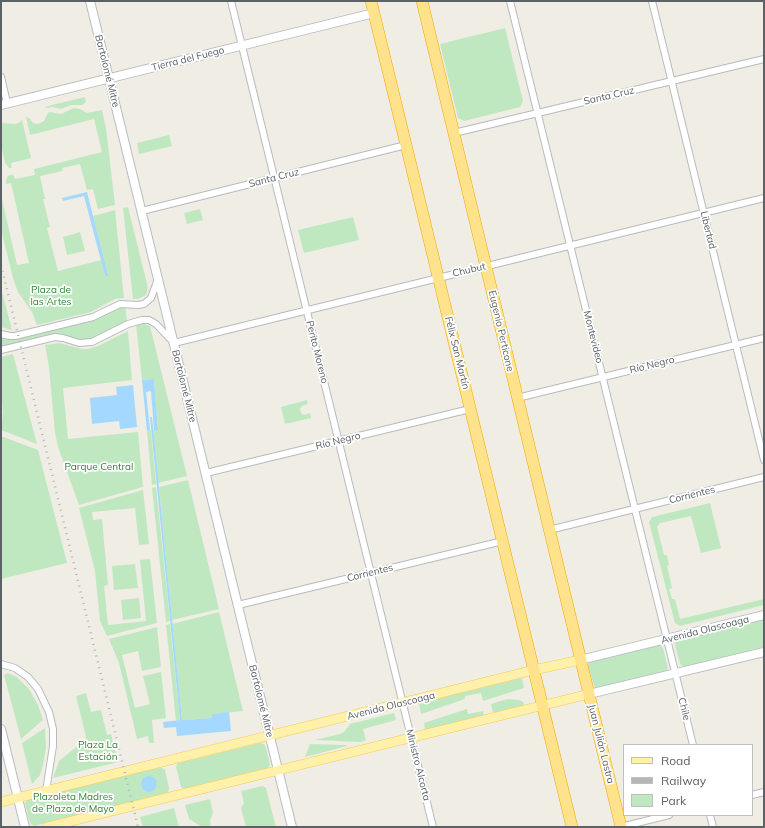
<!DOCTYPE html>
<html>
<head>
<meta charset="utf-8">
<style>
  body { margin:0 }
  #map { position:relative; width:765px; height:828px; overflow:hidden; background:#f0ede5; font-family:Mulish,sans-serif }
  canvas { display:block }
  .frame { position:absolute; inset:0; border:2px solid #5c6166; pointer-events:none }
  .legend { position:absolute; left:623px; top:744px; width:130px; height:72px; box-sizing:border-box; background:#fff; border:1px solid #bec0c2; margin:0; padding:5px 7px; list-style:none; font-size:12px; color:#5c6166 }
  .legend li { display:flex; align-items:center; gap:8px; height:20px }
  .legend b { width:20px; border:1px solid #bec0c2 }
</style>
</head>
<body>
<div id="map">
<canvas width="765" height="828"></canvas>
<div class="frame"></div>
<ul class="legend">
<li><b style="height:5px;background:#fff1aa"></b>Road</li>
<li><b style="height:5px;background:#b4b5b6"></b>Railway</li>
<li><b style="height:11px;background:#c0e8c0"></b>Park</li>
</ul>
</div>
<script>
const ctx = document.querySelector('canvas').getContext('2d');
ctx.lineJoin = 'round';
function paint(path, color) { ctx.fillStyle = color; ctx.fill(path, 'evenodd'); }
const toPath = rows => new Path2D(rows.map(r => 'M' + r).join(''));
function trace(path, color, width, dash) { ctx.strokeStyle = color; ctx.lineWidth = width; ctx.lineCap = dash ? 'butt' : 'round'; ctx.setLineDash(dash || []); ctx.stroke(path); }
function drawText(font, color, halo, rows, align = 'center') {
  ctx.font = font + ' Mulish,sans-serif'; ctx.lineWidth = 3.5; ctx.setLineDash([]); ctx.textBaseline = 'middle'; ctx.strokeStyle = halo; ctx.fillStyle = color; for (const [text, x, y, turn = 0] of rows) {
    ctx.save(); ctx.translate(x, y); ctx.rotate((+turn || 0) * Math.PI / 180); ctx.textAlign = isNaN(turn) ? turn : align; if (halo) ctx.strokeText(text, 0, 0); ctx.fillText(text, 0, 0); ctx.restore();
  }
}
const green = toPath([
  [505,28,523,101,520,107,464,121,458,118,440,44],
  [85,97,86,102,82,105,71,105,61,109,52,107,47,108,44,107],
  [74,108,80,109,87,113,102,110,106,128,115,205,98,209,93,189,87,190,80,164,62,168,63,171,40,176,45,199,43,199,50,227,47,228,58,271,101,260,105,276,107,276,93,216,115,210,124,298,115,299,91,312,37,325,32,312,18,292,13,278,1,229,1,195,17,265,29,263,11,183,6,184,6,180,8,176,11,175,13,174,15,179,35,175,34,169,102,152,94,119,30,135,26,117,29,118,33,123,38,124,44,121,48,113,50,112,61,114],
  [22,120,31,158,11,163,12,168,9,168,5,163,1,145,1,123,15,124,19,123],
  [169,135,172,146,139,154,137,143],
  [128,207,148,288,146,295,138,299,133,299,123,208],
  [200,209,203,220,187,224,184,213],
  [353,217,359,240,304,253,298,230],
  [80,232,85,251,67,255,63,237],
  [1,288,12,330,1,327],
  [125,306,127,321,93,339,80,340,53,335,1,348,1,336,8,338],
  [136,324,144,324,150,326,187,476,158,483,153,430,158,430,154,379,142,380],
  [128,331,132,380,63,388,68,439,138,432,143,487,79,505,58,447,55,433,49,367,45,345,59,343,82,349,88,349,98,346],
  [13,354,37,444,1,430,3,412,1,392,1,357],
  [307,400,308,404,302,406,300,409,301,413,304,415,310,413,311,418,285,424,281,407],
  [151,430,156,484,152,485,147,431],
  [1,436,38,450,67,563,1,579],
  [188,480,219,609,172,620,159,487],
  [156,487,170,621,166,622,152,488],
  [143,490,149,544,139,545,135,508,92,512,93,520,102,519,108,585,104,586,108,625,146,621,140,560,150,559,157,623,107,636,100,621,95,571,79,508],
  [710,503,721,548,701,553,691,516,660,523,657,527,664,555,667,555,669,565,667,566,672,588,669,589,672,599,675,599,680,619,764,599,764,605,680,626,675,623,649,522,652,517],
  [135,564,138,588,114,590,112,566],
  [139,598,141,618,123,620,121,600],
  [219,612,243,711,212,714,212,718,182,720,172,624],
  [764,619,764,647,684,667,680,664,675,645,676,641],
  [170,624,180,720,176,721,166,625],
  [157,627,161,667,142,671,138,651,122,655,135,708,150,704,143,676,161,672,166,718,152,720,154,743,149,743,148,736,137,739,119,663,109,639],
  [660,645,663,648,668,668,667,671,596,688,594,686,588,665,589,662],
  [8,673,17,677,29,689,38,705,43,720,21,739,4,675],
  [522,678,524,688,483,701,481,693,465,696,465,699,421,714,419,703],
  [86,693,91,712,101,710,107,735,111,734,118,762,53,778,59,761,85,740,86,737,76,696],
  [507,699,519,700,523,702,524,706,493,713,491,704],
  [467,709,468,714,483,711,484,716,425,730,424,723],
  [394,713,396,720,363,729,366,740,361,742,314,740,340,734,345,731,350,724],
  [45,728,46,748,43,765,40,775,32,784,22,743],
  [260,743,264,744,266,748,270,764,268,768,185,789,181,787,176,767,178,763],
  [310,744,347,745,347,746,305,757],
  [160,767,165,770,169,788,168,793,34,826,30,823,25,803,27,800],
  [263,786,266,788,276,827,246,827,241,808,244,803,241,791],
  [210,799,213,813,210,821,211,827,202,827,189,819,185,805],
  [174,808,179,827,143,827,140,817]
]);
const water = toPath([
  [87,192,108,276,105,276,84,196,63,201,62,198],
  [154,379,158,430,154,430,151,391,146,392,150,430,147,431,142,380],
  [133,385,137,427,120,429,119,421,92,424,90,398,117,395,116,387],
  [150,417,152,417,182,720,212,718,212,714,229,712,231,731,177,736,176,727,164,728,163,722,180,720],
  '141 784a8 8 0 1 1 16 0a8 8 0 1 1-16 0Z'
]);
const street = toPath([
  [231,1,433,827],
  [510,1,693,745],
  [652,1,764,460],
  [1,77,7,103],
  [454,133,764,59],
  [142,211,406,145],
  [1,334,10,336,15,336,93,317,120,304,138,305,144,304,151,298,158,279],
  [1,350,55,337,63,338,79,343,92,342,128,324,142,320,149,320,156,324,174,343,764,198],
  [517,398,764,338],
  [206,473,470,409],
  [549,530,764,477],
  [238,605,503,541],
  [1,664,15,668,28,677,38,689,49,712,53,729,53,746,46,791],
  [752,795,764,792],
  [710,815,713,827],
  [621,827,669,815]
]);
const secondary = toPath([
  [90,1,292,827],
  [1,105,374,13],
  [580,660,764,615],
  [589,694,764,652],
  [1,729,25,827]
]);
const primary = toPath([
  [1,802,534,670,580,660],
  [47,827,589,694]
]);
const highway = toPath([
  [371,1,572,827],
  [422,1,621,827]
]);
const rail = toPath([
  [1,265,138,827]
]);
const streetNames = [
  ["Tierra del Fuego",188,59,-14],
  ["Bartolomé Mitre",107,71,76],
  ["Santa Cruz",609,96,-13],
  ["Santa Cruz",274,178,-14],
  ["Libertad",708,230,76],
  ["Chubut",469,270,-13],
  ["Eugenio Perticone",501,331,77],
  ["Montevideo",593,337,76],
  ["Perito Moreno",317,352,76],
  ["Félix San Martín",457,353,76],
  ["Río Negro",652,365,-14],
  ["Bartolomé Mitre",184,386,76],
  ["Río Negro",338,441,-14],
  ["Corrientes",692,495,-14],
  ["Corrientes",370,573,-14],
  ["Avenida Olascoaga",705,630,-14],
  ["Bartolomé Mitre",261,701,76],
  ["Avenida Olascoaga",391,706,-14],
  ["Chile",684,709,76],
  ["Juan Julián Lastra",601,744,76],
  ["Ministro Alcorta",418,765,76]
];
const parkNames = [
  ["Plaza de",51,290],
  ["las Artes",51,302],
  ["Parque Central",99,467],
  ["Plaza La",98,745],
  ["Estación",98,757],
  ["Plazoleta Madres",73,797],
  ["de Plaza de Mayo",73,809]
];
paint(green, '#c0e8c0');
paint(water, '#a5d8ff');
trace(street, '#b7bbbf', 8);
trace(secondary, '#b8bcc1', 10);
trace(primary, '#f8cb56', 10);
trace(highway, '#f4a800', 12);
trace(street, '#fff', 6);
trace(secondary, '#fff', 8);
trace(primary, '#fff1aa', 9);
trace(highway, '#ffe28c', 11);
trace(rail, '#b4b5b6', 2.5, [1, 5]);
drawText('10px', '#5c6166', '#fff', streetNames);
drawText('10px', '#308234', '#fff', parkNames);
</script>
</body>
</html>
